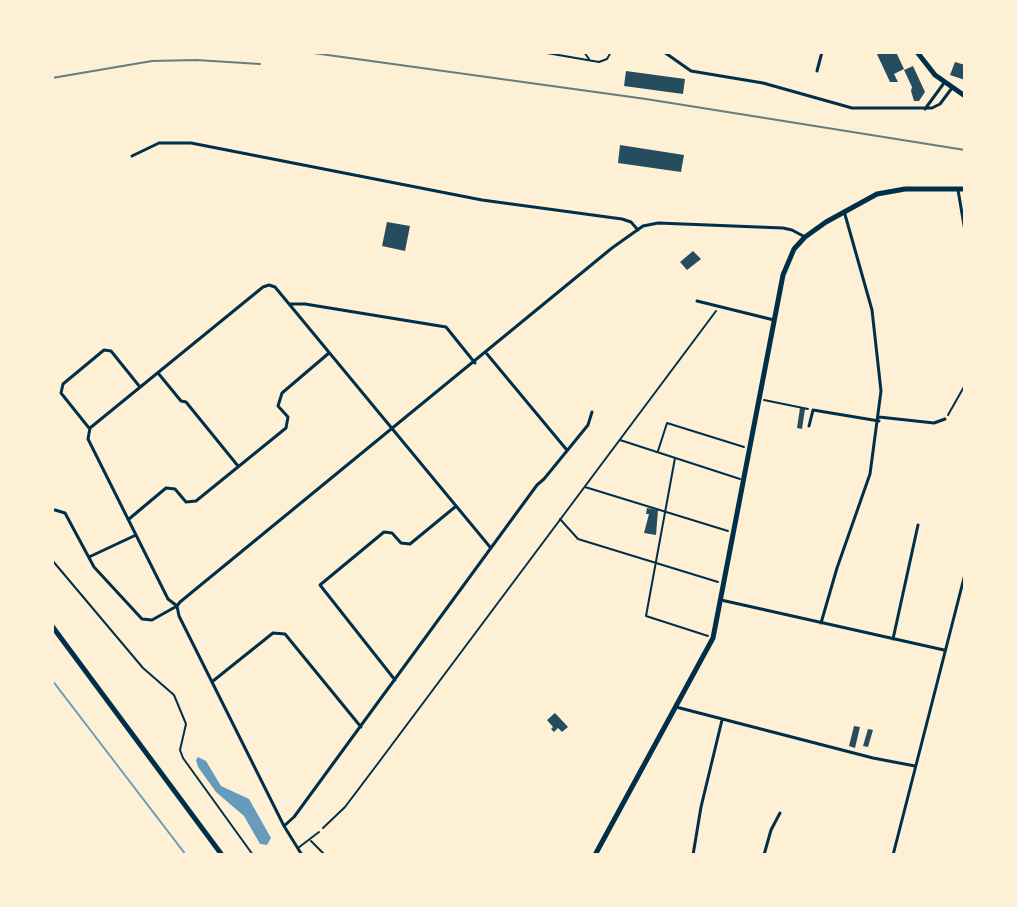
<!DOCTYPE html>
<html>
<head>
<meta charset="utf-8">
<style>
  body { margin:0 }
  #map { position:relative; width:1017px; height:907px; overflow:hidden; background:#fdf0d5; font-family:"Crimson Pro",serif }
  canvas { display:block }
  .frame { position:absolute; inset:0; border:54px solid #fdf0d5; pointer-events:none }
</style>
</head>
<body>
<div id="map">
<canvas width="1017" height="907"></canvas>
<div class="frame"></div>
</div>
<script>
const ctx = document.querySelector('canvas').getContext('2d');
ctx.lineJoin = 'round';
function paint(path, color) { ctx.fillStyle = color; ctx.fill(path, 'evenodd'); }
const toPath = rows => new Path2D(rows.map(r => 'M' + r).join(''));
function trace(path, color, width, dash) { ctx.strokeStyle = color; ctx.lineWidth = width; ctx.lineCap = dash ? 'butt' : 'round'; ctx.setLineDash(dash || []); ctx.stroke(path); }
const water = toPath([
  [198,757,206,761,221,786,249,799,271,838,267,845,260,844,244,816,216,792,198,767,196,760]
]);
const stream = toPath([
  [52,680,186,855]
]);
const building = toPath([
  [876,52,896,52,904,69,894,74,898,82,890,82],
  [955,62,965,65,965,80,950,75],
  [913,66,925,92,919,101,914,101,911,91,912,87,904,70],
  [626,71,685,79,683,94,624,86],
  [620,145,684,155,681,172,618,163],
  [387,222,410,226,405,251,382,246],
  [693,251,701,259,687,270,680,262],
  [800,408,805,409,802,429,797,428],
  [647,508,658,510,656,535,644,533,649,514,646,514],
  [555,713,568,727,562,732,558,728,554,732,551,729,553,727,547,720],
  [854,726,860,727,855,748,849,746],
  [868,729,873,730,868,747,863,746]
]);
const path = toPath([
  [764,400,808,409],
  [948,415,965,385],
  [620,440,740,479],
  [658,451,667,423,744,447],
  [675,458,646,616,708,636],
  [585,487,728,531],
  [560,519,578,539,718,582],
  [52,560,143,668,174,695,186,724,180,750,183,758,253,855],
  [323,828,345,807,379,762,716,311]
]);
const service = toPath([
  [541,52,599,62,607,59,611,52],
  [584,52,589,59],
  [311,841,325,855],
  [298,848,319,832]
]);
const minor = toPath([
  [664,52,691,71,763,83,852,108,932,108,940,104,952,88],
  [817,71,822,52],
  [925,109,944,83],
  [132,156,159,143,191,143,482,200,622,219,631,222,638,230],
  [958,190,965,231],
  [697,301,774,320],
  [290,304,305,304,446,327,475,363],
  [487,354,566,449],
  [158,373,181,401,186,402,238,466],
  [879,417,934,423,945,419],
  [809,426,813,410,879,421],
  [89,428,61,393,63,384,104,350,111,351,140,387],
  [55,510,65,513,94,567,142,619,152,620,177,606,168,599,88,439,90,428,263,287,269,285,275,287,490,547],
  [129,519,166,488,175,489,186,502,196,501,286,428,288,417,278,406,282,393,329,353],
  [89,557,136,535],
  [721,600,944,650],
  [821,623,837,568,870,474,881,391,872,310,844,211],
  [893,639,918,525],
  [395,680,320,585,384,532,392,533,401,543,410,544,455,507],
  [213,681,273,633,285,634,361,727],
  [676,707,873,758,915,766],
  [284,826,294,817,537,485,544,479,588,425,592,412],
  [302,855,284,826,179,616,177,606,180,602,612,248,643,226,658,223,783,228,792,230,805,237],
  [693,855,701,807,722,720],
  [764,855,771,830,780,813],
  [893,855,965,574]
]);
const secondary = toPath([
  [917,52,935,75,965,96],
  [595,855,713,638,783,275,794,249,805,237,826,222,877,194,905,189,965,189]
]);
const primary = toPath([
  [52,626,222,855]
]);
const rail = toPath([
  [306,52,646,99,965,150],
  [52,78,152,61,196,60,260,64]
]);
paint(water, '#669bbc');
trace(stream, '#669bbc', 2);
paint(building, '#264d5e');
trace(path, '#003049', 2);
trace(service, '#003049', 2);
trace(minor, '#003049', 3);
trace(secondary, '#003049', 5);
trace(primary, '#003049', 5);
trace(rail, '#657d81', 2);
</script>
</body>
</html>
